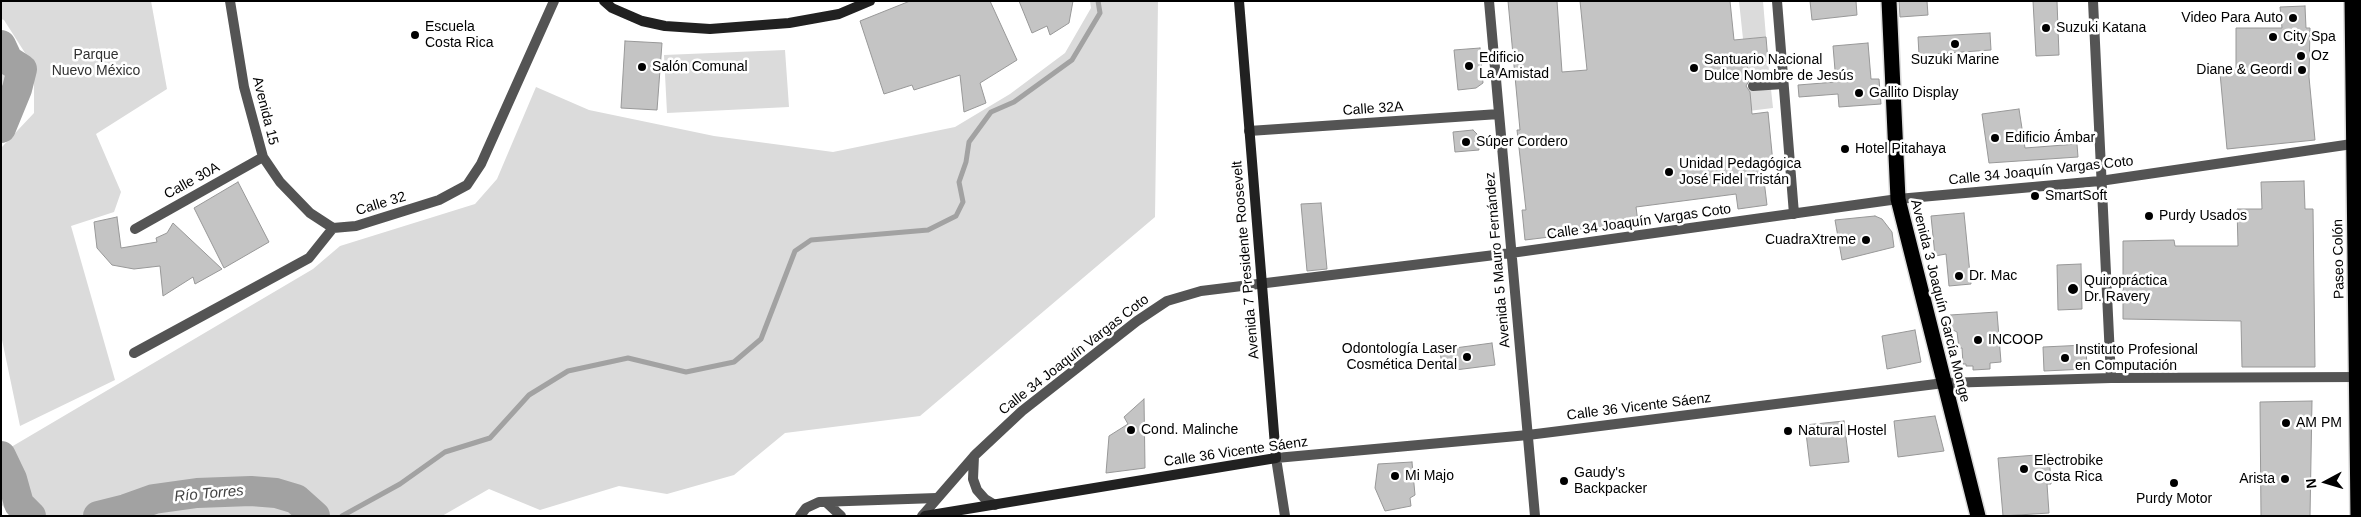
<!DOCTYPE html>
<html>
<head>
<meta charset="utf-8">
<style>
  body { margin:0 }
  #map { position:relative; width:2361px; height:517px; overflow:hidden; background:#fff; font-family:Helvetica,sans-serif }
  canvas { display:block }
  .frame { position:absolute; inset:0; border:2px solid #000; pointer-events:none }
  .north { position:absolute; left:2301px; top:457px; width:50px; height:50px; -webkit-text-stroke:4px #fff; paint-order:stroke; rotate:264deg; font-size:14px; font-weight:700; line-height:20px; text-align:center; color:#000 }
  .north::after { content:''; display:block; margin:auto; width:18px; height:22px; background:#000; clip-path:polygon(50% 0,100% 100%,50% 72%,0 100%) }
</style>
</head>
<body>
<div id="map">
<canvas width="2361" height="517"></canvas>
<div class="frame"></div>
<div class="north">N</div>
</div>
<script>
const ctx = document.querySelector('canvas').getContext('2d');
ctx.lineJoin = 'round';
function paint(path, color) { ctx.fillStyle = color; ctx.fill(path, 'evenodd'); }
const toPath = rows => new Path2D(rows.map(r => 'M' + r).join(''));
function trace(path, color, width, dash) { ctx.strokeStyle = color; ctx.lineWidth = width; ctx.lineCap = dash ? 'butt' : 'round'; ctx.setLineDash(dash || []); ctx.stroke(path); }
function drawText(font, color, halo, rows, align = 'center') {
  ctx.font = font + ' Helvetica,sans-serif'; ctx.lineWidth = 5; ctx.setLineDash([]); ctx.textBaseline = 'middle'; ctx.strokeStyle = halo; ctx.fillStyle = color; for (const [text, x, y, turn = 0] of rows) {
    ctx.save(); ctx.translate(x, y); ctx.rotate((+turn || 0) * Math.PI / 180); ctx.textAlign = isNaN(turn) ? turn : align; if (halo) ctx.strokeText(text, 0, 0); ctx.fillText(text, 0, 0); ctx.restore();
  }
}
const green = toPath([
  [1,1,151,1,167,89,96,134,121,192,114,212,71,226,115,380,20,426,1,335,1,148,34,113,34,67,4,20,1,19],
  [1090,1,1158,1,1155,217,920,416,785,433,734,475,667,494,619,486,540,510,489,489,442,516,12,516,1,504,1,453,313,269,340,246,475,204,497,179,536,87,589,110,714,136,833,152,955,127,1010,94,1065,53,1091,8],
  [1739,1,1763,1,1766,37,1743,39],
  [785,50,789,107,667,113,664,55],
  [1,61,11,76,1,101],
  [1768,61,1773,108,1740,112,1750,95,1748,79,1735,65]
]);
const stream = toPath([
  [342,516,400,484,445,452,490,438,529,395,568,371,628,358,686,372,734,362,761,339,795,251,811,240,928,230,956,216,963,202,959,182,966,162,969,142,991,112,1014,102,1072,60,1100,13,1098,1]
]);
const river = toPath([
  [1,45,8,60,22,69,17,89,1,128],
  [1,456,12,479,19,504,31,516],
  [98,516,126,509,154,499,197,493,251,491,276,493,296,499,315,516]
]);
const building = toPath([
  [910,1,990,1,1017,60,980,83,986,103,964,112,960,75,914,90,912,85,884,94,860,21,910,1],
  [1019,1,1073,1,1069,23,1050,35,1047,26,1032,33,1019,1],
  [1508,1,1557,1,1562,72,1587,70,1580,1,1730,1,1734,40,1766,37,1768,61,1747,64,1749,81,1746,86,1750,92,1752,114,1768,112,1773,163,1762,164,1767,205,1738,209,1736,194,1636,207,1638,222,1565,231,1566,235,1525,240,1522,210,1526,210,1517,130,1520,130,1508,1],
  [1810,1,1856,1,1857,15,1812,20,1810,1],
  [1899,1,1927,1,1928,15,1900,17,1899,1],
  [2033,1,2057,1,2059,55,2036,56,2033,1],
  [2305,6,2306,28,2310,28,2309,77,2315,140,2227,149,2220,73,2236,70,2236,28,2282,28,2280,7,2305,6],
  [1990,33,1991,50,1919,55,1918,37,1990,33],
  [625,41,662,43,657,110,621,108,625,41],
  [1868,43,1871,79,1879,79,1881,104,1839,107,1838,94,1799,97,1798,85,1836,82,1833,46,1868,43],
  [1480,48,1483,83,1476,88,1458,90,1454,50,1480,48],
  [2019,109,2025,148,2077,144,2078,157,1989,163,1982,114,2019,109],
  [1473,130,1477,134,1479,150,1455,152,1453,132,1473,130],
  [2304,181,2305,209,2313,209,2315,367,2242,367,2241,321,2123,319,2123,241,2174,240,2175,246,2238,246,2237,209,2262,209,2261,182,2304,181],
  [238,182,269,242,224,268,194,208,238,182],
  [1321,203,1327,269,1307,271,1301,204,1321,203],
  [1964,213,1971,284,1949,286,1946,254,1935,256,1931,216,1964,213],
  [1875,216,1882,219,1892,232,1894,247,1842,260,1835,220,1875,216],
  [117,217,121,248,157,242,156,238,167,233,173,223,222,269,195,284,193,277,163,296,160,266,134,269,112,265,97,248,94,222,117,217],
  [2081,264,2082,309,2058,310,2057,265,2081,264],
  [1997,312,2001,362,1990,363,1990,369,1973,370,1973,366,1966,366,1966,364,1963,364,1962,348,1959,348,1957,332,1951,329,1950,315,1997,312],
  [1915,330,1921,362,1887,369,1882,336,1915,330],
  [1492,343,1495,365,1455,370,1455,366,1442,368,1440,350,1492,343],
  [2086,345,2087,369,2044,371,2043,347,2086,345],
  [1144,399,1145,468,1106,473,1109,436,1128,424,1124,417,1144,399],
  [2312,401,2310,516,2261,516,2260,402,2312,401],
  [1935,416,1944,451,1898,457,1894,421,1935,416],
  [1844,421,1849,462,1810,466,1805,425,1844,421],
  [2049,454,2051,484,2047,484,2049,513,2003,516,1998,458,2049,454],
  [1412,462,1415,495,1410,498,1411,506,1385,511,1375,488,1378,464,1412,462]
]);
const lane = toPath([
  [1753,86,1783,84],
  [826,502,841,516],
  [800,516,806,508,819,502,937,498]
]);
const street = toPath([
  [230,1,244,87,263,157,280,182,310,213,333,228],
  [1489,1,1535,516],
  [1777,1,1794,214],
  [2093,1,2111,378],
  [1249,131,1499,114],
  [135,229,263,157],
  [134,353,309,258,333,228,356,226,439,200,467,185,481,164,554,1],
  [974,456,973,479,977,490,985,499,995,505],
  [922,516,975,455,1022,411,1137,321,1167,301,1201,291,1511,253,1898,199,2100,181,2359,143],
  [1285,516,1276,458,1528,435,1944,383,2111,378,2360,377]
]);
const secondary = toPath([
  [604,1,612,8,642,21,665,26,710,29,789,23,839,14,870,1],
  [925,516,1276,458,1239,1]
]);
const highway = toPath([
  [1889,1,1898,199,1978,516],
  [2352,1,2358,516]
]);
const markers = [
  [2293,18,5,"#000"],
  [2046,28,5,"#000"],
  [415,35,5,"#000"],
  [2273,37,5,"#000"],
  [1955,44,5,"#000"],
  [2301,56,5,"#000"],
  [1469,66,5,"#000"],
  [642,67,5,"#000"],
  [1694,68,5,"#000"],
  [2302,70,5,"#000"],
  [1859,93,5,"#000"],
  [1995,138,5,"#000"],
  [1466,142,5,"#000"],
  [1845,149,5,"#000"],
  [1669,172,5,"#000"],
  [2035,196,5,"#000"],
  [2149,216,5,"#000"],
  [1866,240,5,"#000"],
  [1959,276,5,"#000"],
  [2073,289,6,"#000"],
  [1978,340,5,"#000"],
  [1467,357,5,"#000"],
  [2065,358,5,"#000"],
  [2286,423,5,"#000"],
  [1131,430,5,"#000"],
  [1788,431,5,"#000"],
  [2024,469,5,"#000"],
  [1395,476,5,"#000"],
  [2285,479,5,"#000"],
  [1564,481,5,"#000"],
  [2174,483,5,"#000"]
];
const poiNames = [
  ["Video Para Auto",2283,18,"right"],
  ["Escuela",425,27],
  ["Costa Rica",425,43],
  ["Suzuki Katana",2056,28],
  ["City Spa",2283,37],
  ["Oz",2311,56],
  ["Edificio",1479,58],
  ["La Amistad",1479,74],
  ["Santuario Nacional",1704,60],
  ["Dulce Nombre de Jesús",1704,76],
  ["Suzuki Marine",1955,60,"center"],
  ["Salón Comunal",652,67],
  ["Diane & Geordi",2292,70,"right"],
  ["Gallito Display",1869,93],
  ["Edificio Ámbar",2005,138],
  ["Súper Cordero",1476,142],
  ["Hotel Pitahaya",1855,149],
  ["Unidad Pedagógica",1679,164],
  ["José Fidel Tristán",1679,180],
  ["SmartSoft",2045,196],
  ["Purdy Usados",2159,216],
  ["CuadraXtreme",1856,240,"right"],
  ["Dr. Mac",1969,276],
  ["Quiropráctica",2084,281],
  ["Dr. Ravery",2084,297],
  ["INCOOP",1988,340],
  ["Odontología Laser",1457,349,"right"],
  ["Cosmética Dental",1457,365,"right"],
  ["Instituto Profesional",2075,350],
  ["en Computación",2075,366],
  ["AM PM",2296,423],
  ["Cond. Malinche",1141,430],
  ["Natural Hostel",1798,431],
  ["Electrobike",2034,461],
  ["Costa Rica",2034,477],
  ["Gaudy's",1574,473],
  ["Backpacker",1574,489],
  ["Mi Majo",1405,476],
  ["Arista",2275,479,"right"],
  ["Purdy Motor",2174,499,"center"]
];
const parkNames = [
  ["Parque",96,55],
  ["Nuevo México",96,71]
];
const streetNames = [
  ["Calle 32A",1373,109,-4],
  ["Avenida 15",265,111,76],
  ["Calle 34 Joaquín Vargas Coto",2041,171,-6],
  ["Calle 30A",192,181,-29],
  ["Calle 32",381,204,-17],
  ["Calle 34 Joaquín Vargas Coto",1639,222,-8],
  ["Paseo Colón",2339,259,-91],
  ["Avenida 7 Presidente Roosevelt",1246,260,-95],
  ["Avenida 5 Mauro Fernández",1498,260,-95],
  ["Avenida 3 Joaquín García Monge",1940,301,76],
  ["Calle 34 Joaquín Vargas Coto",1074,355,-38],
  ["Calle 36 Vicente Sáenz",1639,407,-7],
  ["Calle 36 Vicente Sáenz",1236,452,-8]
];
const waterNames = [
  ["Río Torres",209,494,-5]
];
paint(green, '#dbdbdb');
trace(stream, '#a2a2a2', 5);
trace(river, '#a2a2a2', 30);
paint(building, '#c4c4c4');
trace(building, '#989898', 1);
trace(highway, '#dbdbdb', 18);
trace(lane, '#545454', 10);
trace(street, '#545454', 10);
trace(secondary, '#212121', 10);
trace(highway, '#000', 15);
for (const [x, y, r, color] of markers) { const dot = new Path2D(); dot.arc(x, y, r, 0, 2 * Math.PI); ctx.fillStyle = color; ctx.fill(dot); trace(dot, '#fff', 2); }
drawText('14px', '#000', '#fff', poiNames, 'left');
drawText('14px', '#323232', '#fff', parkNames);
drawText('14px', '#000', '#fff', streetNames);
drawText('italic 15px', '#434343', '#fff', waterNames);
</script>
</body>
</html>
